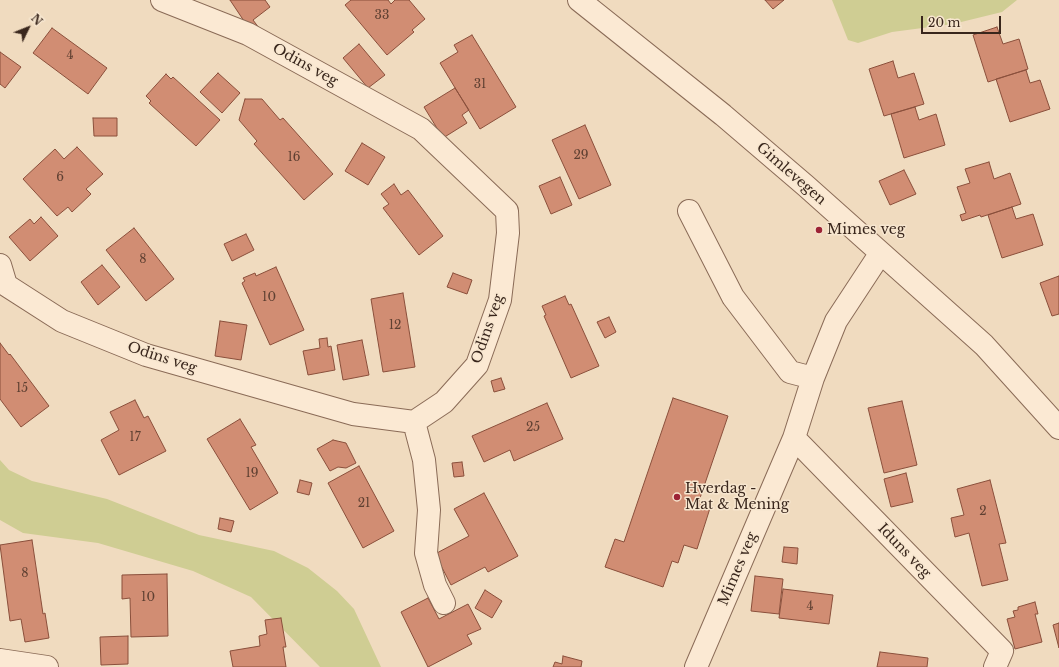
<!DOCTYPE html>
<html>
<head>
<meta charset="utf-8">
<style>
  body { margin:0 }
  #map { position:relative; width:1059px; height:667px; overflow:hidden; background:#f0dbbf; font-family:"Libre Baskerville",serif }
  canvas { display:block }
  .north { position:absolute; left:8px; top:8px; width:40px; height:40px; -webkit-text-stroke:3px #f7e6cf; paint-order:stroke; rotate:47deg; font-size:11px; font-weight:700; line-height:16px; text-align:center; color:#39261c }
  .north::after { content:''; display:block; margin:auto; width:14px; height:18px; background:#39261c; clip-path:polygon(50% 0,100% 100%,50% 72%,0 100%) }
  .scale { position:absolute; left:921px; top:16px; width:80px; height:18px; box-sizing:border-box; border:2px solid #39261c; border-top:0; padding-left:5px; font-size:12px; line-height:14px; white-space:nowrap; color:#39261c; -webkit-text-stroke:3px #f7e6cf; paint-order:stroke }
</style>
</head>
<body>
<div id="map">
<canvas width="1059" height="667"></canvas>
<div class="north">N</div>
<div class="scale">20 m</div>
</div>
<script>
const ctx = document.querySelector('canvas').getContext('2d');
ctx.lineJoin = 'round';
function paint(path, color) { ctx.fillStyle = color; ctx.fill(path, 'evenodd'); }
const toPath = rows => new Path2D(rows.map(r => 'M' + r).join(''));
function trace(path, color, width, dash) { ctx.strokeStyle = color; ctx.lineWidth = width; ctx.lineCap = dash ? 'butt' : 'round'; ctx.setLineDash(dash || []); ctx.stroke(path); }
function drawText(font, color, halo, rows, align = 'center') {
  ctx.font = font + ' "Libre Baskerville",serif'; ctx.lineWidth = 3; ctx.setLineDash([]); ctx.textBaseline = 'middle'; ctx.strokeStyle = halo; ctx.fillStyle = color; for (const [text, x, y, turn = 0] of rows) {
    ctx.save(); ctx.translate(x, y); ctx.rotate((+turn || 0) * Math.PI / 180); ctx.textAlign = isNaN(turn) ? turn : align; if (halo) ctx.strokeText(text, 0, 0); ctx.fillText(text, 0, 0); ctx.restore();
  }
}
const green = toPath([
  [832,0,1017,0,1002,12,953,24,892,32,858,43,848,40],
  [0,460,9,470,32,481,107,499,199,535,274,551,308,568,337,591,354,609,381,667,320,667,251,597,193,571,98,543,23,533,0,520]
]);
const building = toPath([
  [230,0,265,0,270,7,253,20,259,28,246,24,230,0],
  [351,0,388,0,391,4,395,0,409,0,425,19,412,30,414,32,387,55,345,5,351,0],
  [765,0,784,0,773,9,765,0],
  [997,27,1003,44,1019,39,1028,69,988,82,973,35,997,27],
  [52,28,107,68,88,94,33,53,52,28],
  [472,35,516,107,480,129,440,63,458,52,454,45,472,35],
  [359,44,385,75,368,88,343,58,359,44],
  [0,52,21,67,5,88,0,84,0,52],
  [893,61,898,78,914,73,924,104,884,116,869,69,893,61],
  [1026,70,1030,83,1040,80,1050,109,1010,122,996,79,1026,70],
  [218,73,240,93,222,113,200,92,218,73],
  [166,74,171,79,173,77,220,120,196,146,149,103,151,101,146,96,166,74],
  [455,88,469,110,462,115,467,123,443,138,424,107,455,88],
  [245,99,262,99,280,120,283,118,333,174,304,200,254,144,257,141,239,120,245,99],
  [915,107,919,120,936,114,945,145,904,158,891,114,915,107],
  [93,118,117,118,117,136,94,136,93,118],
  [585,125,611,185,579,199,552,140,585,125],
  [362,143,385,157,368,185,345,171,362,143],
  [77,147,103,174,86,189,91,194,72,212,68,207,57,216,23,179,55,149,64,159,77,147],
  [989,162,994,179,1010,173,1021,204,981,217,980,215,962,221,960,215,966,213,957,187,970,183,965,169,989,162],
  [904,170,916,194,890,205,879,181,904,170],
  [560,177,572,205,551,214,539,186,560,177],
  [394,184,401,195,408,190,443,236,419,255,383,208,389,204,381,194,394,184],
  [1012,207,1016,219,1033,214,1043,245,1002,258,988,215,1012,207],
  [41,217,58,236,30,261,9,237,30,219,34,224,41,217],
  [134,228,174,279,146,301,106,250,134,228],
  [246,234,254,250,232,261,224,244,246,234],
  [102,265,120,287,98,305,81,282,102,265],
  [276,267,304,330,270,345,242,283,245,281,243,278,255,273,256,276,276,267],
  [453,273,472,280,467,294,447,287,453,273],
  [1059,276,1059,314,1052,316,1040,283,1059,276],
  [403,293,415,367,383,372,371,299,403,293],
  [565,296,569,305,571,304,599,366,571,378,544,316,546,315,542,306,565,296],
  [609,317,616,332,605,338,597,322,609,317],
  [220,321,247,325,241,360,215,356,220,321],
  [327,338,328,347,331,346,335,370,308,375,303,351,320,348,319,339,327,338],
  [362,340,369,375,343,380,337,345,362,340],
  [0,343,9,355,10,354,49,406,21,427,0,399,0,343],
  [501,378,505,389,494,392,491,381,501,378],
  [673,398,728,416,699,501,711,505,697,549,684,545,678,563,672,561,663,587,605,567,615,539,624,542,673,398],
  [135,400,144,418,148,416,166,451,119,475,101,440,119,430,110,412,135,400],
  [902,401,917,465,884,473,868,408,902,401],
  [547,403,563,439,514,461,510,450,484,462,472,436,547,403],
  [240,419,256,445,251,447,278,493,250,510,207,439,240,419],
  [333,440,346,443,356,463,346,468,338,467,330,471,317,449,333,440],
  [462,462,464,476,454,477,452,463,462,462],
  [359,466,394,531,363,548,328,483,359,466],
  [906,473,913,502,891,507,884,479,906,473],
  [300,480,312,483,309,495,297,492,300,480],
  [990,480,1006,543,999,544,1008,580,982,586,969,533,955,537,951,518,964,515,957,489,990,480],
  [484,493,518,556,488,572,485,567,451,585,435,554,469,536,454,509,484,493],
  [220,518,234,521,231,532,218,529,220,518],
  [32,540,43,614,45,613,49,638,25,642,21,619,10,621,0,545,32,540],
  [784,547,798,548,797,564,782,562,784,547],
  [167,574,168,636,131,637,130,598,122,599,122,575,167,574],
  [755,576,783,579,779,614,751,611,755,576],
  [783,589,833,595,829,624,779,618,783,589],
  [485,590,502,601,492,618,475,608,485,590],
  [428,598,439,619,468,604,481,629,467,635,472,644,428,667,401,612,428,598],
  [1035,602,1038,614,1035,614,1042,642,1015,649,1007,619,1015,617,1013,611,1018,610,1018,607,1035,602],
  [281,618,286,647,283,647,286,667,233,667,230,651,260,646,259,636,267,634,265,620,281,618],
  [1059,623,1059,648,1053,625,1059,623],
  [128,636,128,664,101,665,100,637,128,636],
  [880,652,928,658,927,667,877,667,880,652],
  [563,656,582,661,581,667,553,667,555,662,562,664,563,656]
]);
const minor = toPath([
  [579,0,723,115,806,186,984,345,1059,428],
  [689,211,733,297,790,372,813,378],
  [0,265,6,285,62,321,146,355,353,414,414,422,444,402,477,365,500,300,508,233,507,211,421,129,248,34,162,0],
  [414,422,424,460,429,510,426,553,435,585,444,603],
  [794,438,1002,651,995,667],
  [0,660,47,667],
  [696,667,794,438,813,378,836,321,880,254]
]);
const markers = [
  [819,230,4,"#9c2335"],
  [677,497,4,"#9c2335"]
];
const numberNames = [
  ["33",382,16],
  ["4",70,56],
  ["31",480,85],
  ["29",581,156],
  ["16",294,158],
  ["6",60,178],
  ["8",143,260],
  ["10",269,298],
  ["12",395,326],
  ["15",22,389],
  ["25",533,428],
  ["17",135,438],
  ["19",252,474],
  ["21",364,504],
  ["2",983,512],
  ["8",25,574],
  ["10",148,598],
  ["4",810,607]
];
const streetNames = [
  ["Odins veg",305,65,29],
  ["Gimlevegen",791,174,41],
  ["Odins veg",488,329,-71],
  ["Odins veg",162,358,18],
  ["Iduns veg",904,551,46],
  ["Mimes veg",738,569,-67]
];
const poiNames = [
  ["Mimes veg",827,230],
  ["Hverdag -",685,489],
  ["Mat & Mening",685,505]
];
paint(green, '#cfcd93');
paint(building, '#d18d73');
trace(building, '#8a4f3b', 1);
trace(minor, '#8a6b57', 24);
trace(minor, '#fbe9d3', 22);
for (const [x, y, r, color] of markers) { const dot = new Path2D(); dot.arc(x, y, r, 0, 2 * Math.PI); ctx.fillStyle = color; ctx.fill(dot); trace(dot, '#f7e6cf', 1.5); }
drawText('12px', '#5f4032', null, numberNames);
drawText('14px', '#39261c', '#f7e6cf', streetNames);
drawText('14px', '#39261c', '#f7e6cf', poiNames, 'left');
</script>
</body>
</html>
